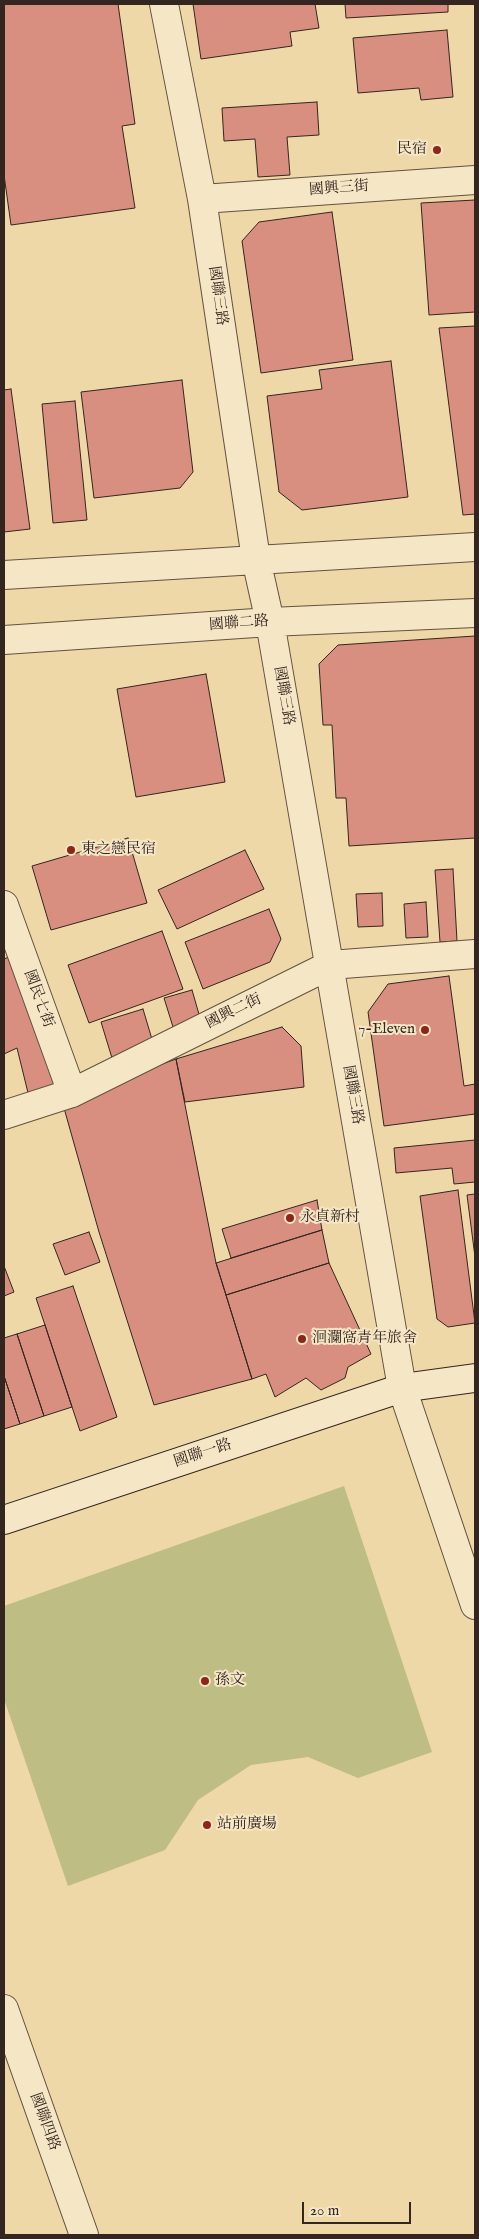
<!DOCTYPE html>
<html>
<head>
<meta charset="utf-8">
<style>
  body { margin:0 }
  #map { position:relative; width:479px; height:2239px; overflow:hidden; background:#efd8a7; font-family:"IM FELL English",serif }
  canvas { display:block }
  .frame { position:absolute; inset:0; border:5px solid #33251f; pointer-events:none }
  .scale { position:absolute; left:302px; top:2202px; width:109px; height:22px; box-sizing:border-box; border:2px solid #33251f; border-top:0; padding-left:6px; font-size:15px; line-height:18px; white-space:nowrap; color:#33251f; -webkit-text-stroke:4px #f5e6c6; paint-order:stroke }
</style>
</head>
<body>
<div id="map">
<canvas width="479" height="2239"></canvas>
<div class="frame"></div>
<div class="scale">20 m</div>
</div>
<script>
const ctx = document.querySelector('canvas').getContext('2d');
ctx.lineJoin = 'round';
function paint(path, color) { ctx.fillStyle = color; ctx.fill(path, 'evenodd'); }
const toPath = rows => new Path2D(rows.map(r => 'M' + r).join(''));
function trace(path, color, width, dash) { ctx.strokeStyle = color; ctx.lineWidth = width; ctx.lineCap = dash ? 'butt' : 'round'; ctx.setLineDash(dash || []); ctx.stroke(path); }
function drawText(font, color, halo, rows, align = 'center') {
  ctx.font = font + ' "IM FELL English","Noto Serif TC",serif'; ctx.lineWidth = 4; ctx.setLineDash([]); ctx.textBaseline = 'middle'; ctx.strokeStyle = halo; ctx.fillStyle = color; for (const [text, x, y, turn = 0] of rows) {
    ctx.save(); ctx.translate(x, y); ctx.rotate((+turn || 0) * Math.PI / 180); ctx.textAlign = isNaN(turn) ? turn : align; if (halo) ctx.strokeText(text, 0, 0); ctx.fillText(text, 0, 0); ctx.restore();
  }
}
const green = toPath([
  [344,1486,432,1752,358,1778,308,1757,251,1765,198,1800,165,1850,68,1886,4,1699,4,1606]
]);
const building = toPath([
  [4,4,118,4,135,124,122,126,135,208,11,225,4,175,4,4],
  [193,4,315,4,319,28,290,32,292,46,201,59,193,4],
  [345,4,448,4,448,12,346,18,345,4],
  [447,30,453,97,421,100,419,88,358,93,353,38,447,30],
  [317,102,319,135,287,137,290,175,258,177,255,139,224,141,222,108,317,102],
  [475,200,475,312,429,315,421,203,475,200],
  [332,212,353,360,261,373,242,241,259,222,332,212],
  [475,326,475,514,463,515,439,328,475,326],
  [391,361,408,497,302,510,279,492,267,396,322,389,319,370,391,361],
  [182,380,193,472,180,488,94,498,81,392,182,380],
  [11,389,30,529,4,532,4,390,11,389],
  [75,401,87,520,53,523,42,404,75,401],
  [475,636,475,838,349,846,346,798,336,798,332,725,323,725,319,664,338,645,475,636],
  [206,674,225,782,136,797,117,689,206,674],
  [128,838,147,903,51,930,32,866,128,838],
  [245,850,264,889,177,929,158,890,245,850],
  [453,869,457,941,440,942,435,870,453,869],
  [382,893,383,926,358,927,356,894,382,893],
  [426,902,428,937,406,938,404,904,426,902],
  [269,909,281,939,270,962,203,989,185,942,269,909],
  [162,931,183,989,89,1023,68,965,162,931],
  [16,954,54,1083,31,1105,17,1048,4,1054,4,959,16,954],
  [449,976,464,1086,475,1084,475,1114,384,1126,368,1012,388,984,449,976],
  [192,990,205,1035,178,1043,164,998,192,990],
  [143,1009,154,1046,112,1058,101,1022,143,1009],
  [282,1027,301,1046,304,1087,185,1102,176,1059,282,1027],
  [176,1059,216,1263,252,1379,154,1405,99,1232,62,1101,176,1059],
  [475,1140,475,1182,454,1184,452,1168,396,1173,394,1148,475,1140],
  [458,1190,475,1323,448,1327,437,1319,420,1196,458,1190],
  [475,1194,475,1257,467,1195,475,1194],
  [317,1200,322,1230,231,1258,222,1229,317,1200],
  [322,1230,329,1263,226,1295,216,1263,322,1230],
  [89,1232,100,1262,65,1275,53,1244,89,1232],
  [329,1263,371,1354,348,1367,345,1378,321,1390,306,1378,275,1397,266,1374,252,1379,226,1295,329,1263],
  [4,1266,14,1292,4,1296,4,1266],
  [73,1286,117,1417,80,1431,36,1298,73,1286],
  [45,1325,72,1407,44,1416,17,1334,45,1325],
  [17,1334,44,1416,20,1424,4,1376,4,1338,17,1334],
  [4,1376,20,1424,4,1429,4,1376]
]);
const street = toPath([
  [164,4,202,199,256,559,270,622,402,1388,475,1605],
  [202,199,475,180],
  [4,575,475,547],
  [4,640,270,622,475,613],
  [4,905,72,1093],
  [4,1115,72,1093,330,965,475,954],
  [4,2009,84,2235]
]);
const secondary = toPath([
  [4,1520,402,1388,475,1378]
]);
const markers = [
  [437,150,5,"#8f2418"],
  [71,850,5,"#8f2418"],
  [425,1030,5,"#8f2418"],
  [290,1218,5,"#8f2418"],
  [302,1339,5,"#8f2418"],
  [205,1681,5,"#8f2418"],
  [207,1825,5,"#8f2418"]
];
const poiNames = [
  ["民宿",427,150,"right"],
  ["東之戀民宿",81,850],
  ["7-Eleven",415,1030,"right"],
  ["永貞新村",300,1218],
  ["洄瀾窩青年旅舍",312,1339],
  ["孫文",215,1681],
  ["站前廣場",217,1825]
];
const streetNames = [
  ["國興三街",339,189,-4],
  ["國聯三路",217,296,82],
  ["國聯二路",239,624,-4],
  ["國聯三路",283,696,80],
  ["國民七街",38,999,70],
  ["國興二街",234,1012,-26],
  ["國聯三路",352,1095,80],
  ["國聯一路",203,1454,-18],
  ["國聯四路",44,2122,70]
];
paint(green, '#bebd83');
paint(building, '#d98f80');
trace(building, '#33251f', 1);
trace(street, '#625241', 30);
trace(secondary, '#33251f', 30);
trace(street, '#f5e6c6', 28);
trace(secondary, '#f5e6c6', 28);
for (const [x, y, r, color] of markers) { const dot = new Path2D(); dot.arc(x, y, r, 0, 2 * Math.PI); ctx.fillStyle = color; ctx.fill(dot); trace(dot, '#f5e6c6', 2); }
drawText('15px', '#33251f', '#f5e6c6', poiNames, 'left');
drawText('15px', '#33251f', '#f5e6c6', streetNames);
</script>
</body>
</html>
